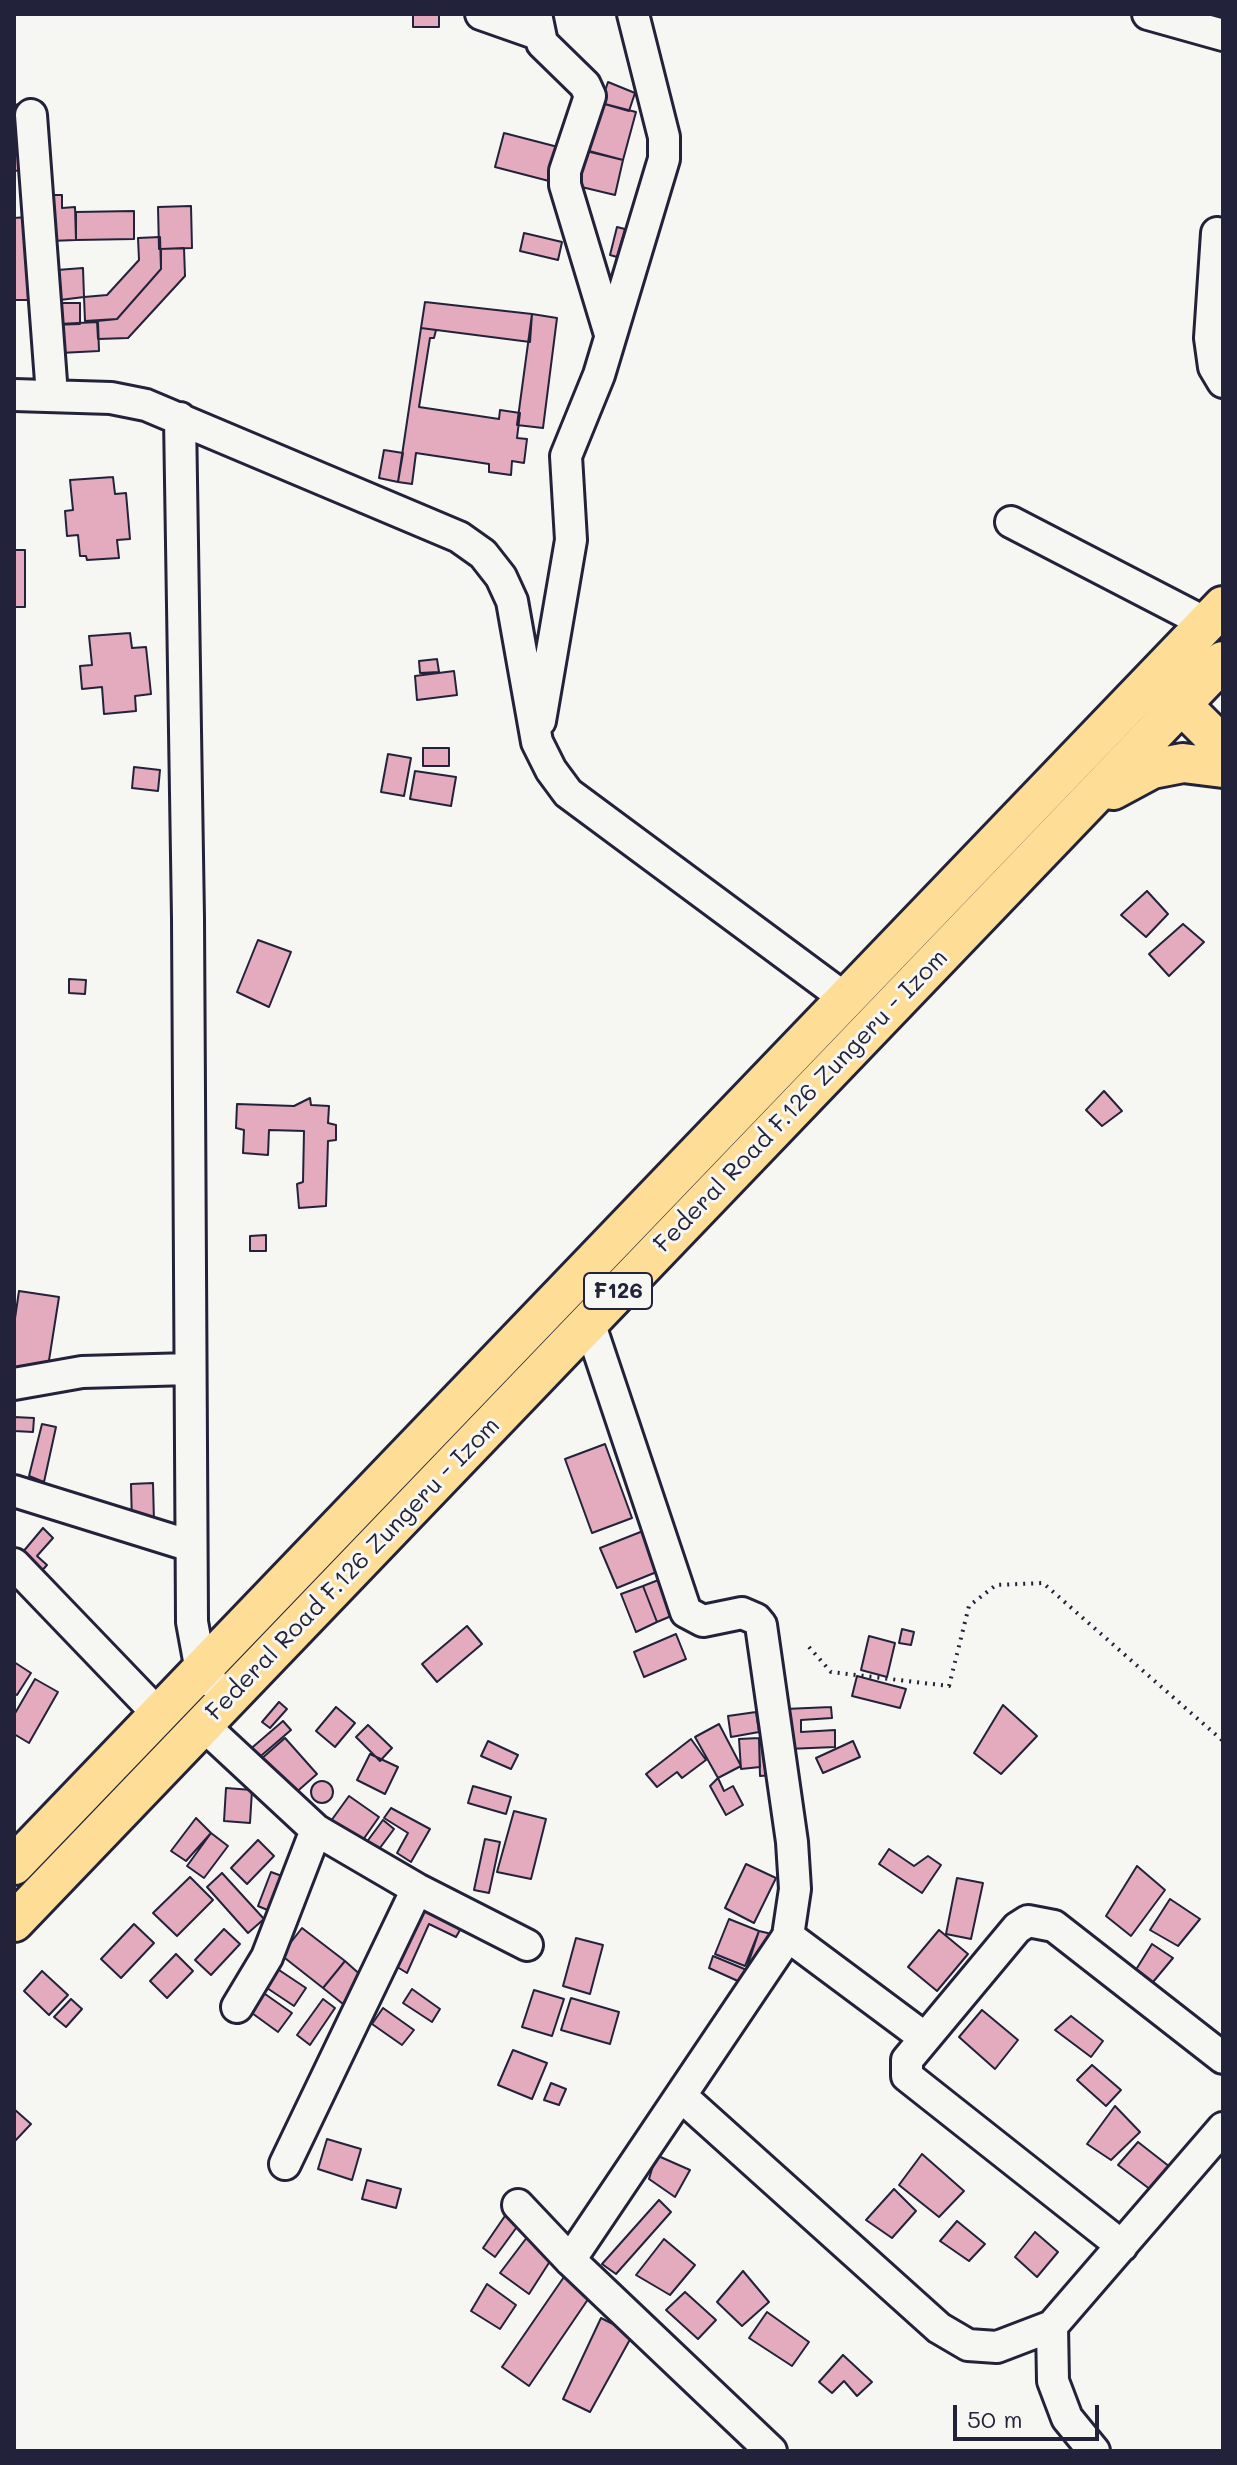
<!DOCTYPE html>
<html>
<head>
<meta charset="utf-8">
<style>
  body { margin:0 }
  #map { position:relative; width:1237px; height:2465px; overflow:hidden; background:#f6f6f2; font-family:Mali,sans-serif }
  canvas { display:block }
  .frame { position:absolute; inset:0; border:16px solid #22223b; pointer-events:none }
  .scale { position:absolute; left:953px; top:2405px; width:146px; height:36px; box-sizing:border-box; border:4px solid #22223b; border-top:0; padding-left:10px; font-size:24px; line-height:28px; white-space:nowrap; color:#22223b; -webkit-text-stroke:6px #f6f6f2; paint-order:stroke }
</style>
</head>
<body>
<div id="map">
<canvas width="1237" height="2465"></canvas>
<div class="frame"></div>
<div class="scale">50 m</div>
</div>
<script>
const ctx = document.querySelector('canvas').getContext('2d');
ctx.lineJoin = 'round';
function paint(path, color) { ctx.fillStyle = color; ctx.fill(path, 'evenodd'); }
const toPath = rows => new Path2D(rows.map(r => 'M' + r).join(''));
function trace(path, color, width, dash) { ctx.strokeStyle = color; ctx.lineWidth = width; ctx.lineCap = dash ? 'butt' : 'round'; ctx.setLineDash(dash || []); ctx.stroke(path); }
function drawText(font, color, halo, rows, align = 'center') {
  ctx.font = font + ' Mali,sans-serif'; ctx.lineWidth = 6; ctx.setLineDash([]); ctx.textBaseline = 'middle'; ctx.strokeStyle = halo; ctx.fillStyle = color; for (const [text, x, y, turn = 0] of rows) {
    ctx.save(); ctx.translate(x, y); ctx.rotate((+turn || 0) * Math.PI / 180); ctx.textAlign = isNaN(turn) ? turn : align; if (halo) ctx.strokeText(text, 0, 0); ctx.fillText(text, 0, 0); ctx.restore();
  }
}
const building = toPath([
  [413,14,439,14,439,27,413,27,413,14],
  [608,82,635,93,629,111,601,103,608,82],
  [601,103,636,112,623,160,589,151,601,103],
  [20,104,22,170,14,171,14,105,20,104],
  [504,133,558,147,549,181,495,167,504,133],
  [578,149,623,160,615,195,569,184,578,149],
  [45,195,62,195,62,208,75,207,76,240,50,241,45,195],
  [191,206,192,248,159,249,158,207,191,206],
  [134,211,134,239,76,240,76,212,134,211],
  [27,217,28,300,14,300,14,218,27,217],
  [617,227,625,229,617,257,610,255,617,227],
  [524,233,562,242,558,260,520,251,524,233],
  [160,237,161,269,117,319,85,321,84,297,107,295,139,260,138,238,160,237],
  [184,248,185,276,128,338,98,339,97,321,117,319,161,269,161,249,184,248],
  [83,268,84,297,60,300,57,270,83,268],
  [425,302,532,314,530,342,421,328,425,302],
  [51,303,80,303,80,324,51,325,51,303],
  [532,314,557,318,543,428,517,425,532,314],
  [98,322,99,351,60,353,59,324,98,322],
  [421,328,436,330,434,338,430,338,419,407,499,419,500,410,520,413,517,438,527,439,524,463,512,461,511,475,489,472,489,464,416,453,412,484,398,482,421,328],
  [384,450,403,453,398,482,379,478,384,450],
  [113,477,115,494,126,493,130,539,117,540,119,558,87,560,86,556,80,556,78,535,67,536,65,511,73,510,70,480,113,477],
  [14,550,25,550,25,607,14,607,14,550],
  [130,633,132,648,146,647,151,694,135,696,136,711,104,714,102,687,82,689,80,666,92,665,89,636,130,633],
  [437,659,439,672,420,673,419,661,437,659],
  [454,671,457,695,417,700,415,676,454,671],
  [423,748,449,748,449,766,423,766,423,748],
  [388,754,411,758,404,796,381,792,388,754],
  [134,767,160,770,158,791,132,788,134,767],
  [415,771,456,777,451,806,410,799,415,771],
  [1147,891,1168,914,1146,937,1121,915,1147,891],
  [1183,924,1204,942,1169,976,1149,954,1183,924],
  [258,940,291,952,269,1007,237,992,258,940],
  [69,979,86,980,85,994,69,993,69,979],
  [1104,1091,1122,1111,1102,1126,1086,1110,1104,1091],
  [310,1098,311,1105,329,1106,328,1123,336,1125,336,1140,328,1141,326,1206,299,1208,297,1184,303,1182,304,1131,269,1130,268,1155,243,1153,244,1130,236,1128,237,1104,294,1106,310,1098],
  [266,1235,266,1251,250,1251,250,1236,266,1235],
  [19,1291,59,1297,47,1373,14,1368,14,1325,19,1291],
  [14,1417,34,1418,33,1432,14,1431,14,1417],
  [42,1424,56,1427,44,1482,29,1476,42,1424],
  [605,1444,632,1518,592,1533,565,1459,605,1444],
  [153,1483,154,1522,132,1524,131,1484,153,1483],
  [43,1528,53,1538,37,1556,47,1565,37,1576,17,1559,43,1528],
  [643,1531,659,1571,617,1588,600,1548,643,1531],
  [661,1579,676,1614,657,1622,643,1586,661,1579],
  [643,1586,657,1622,636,1632,621,1594,643,1586],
  [467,1626,482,1644,437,1682,422,1664,467,1626],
  [902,1629,914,1632,911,1645,899,1643,902,1629],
  [676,1634,686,1659,644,1677,634,1652,676,1634],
  [869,1636,895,1643,887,1677,861,1670,869,1636],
  [14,1662,31,1673,17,1695,14,1693,14,1662],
  [857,1676,906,1689,900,1708,852,1696,857,1676],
  [35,1679,58,1692,29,1743,14,1734,14,1715,35,1679],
  [279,1702,287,1709,270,1728,262,1722,279,1702],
  [1003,1705,1037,1736,1001,1774,974,1753,1003,1705],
  [336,1707,355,1723,335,1747,316,1731,336,1707],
  [831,1707,832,1718,801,1720,801,1732,835,1730,835,1747,787,1749,785,1709,831,1707],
  [756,1712,759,1732,731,1737,728,1716,756,1712],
  [283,1721,291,1730,255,1761,247,1752,283,1721],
  [719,1724,741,1766,718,1778,695,1737,719,1724],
  [368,1725,392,1748,380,1761,356,1737,368,1725],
  [772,1737,773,1775,760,1776,759,1738,772,1737],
  [285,1738,317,1774,292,1796,260,1760,285,1738],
  [759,1738,760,1767,741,1769,739,1739,759,1738],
  [691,1739,706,1760,682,1778,677,1772,657,1787,646,1774,691,1739],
  [488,1741,518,1755,511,1769,481,1756,488,1741],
  [853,1741,860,1757,823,1773,816,1758,853,1741],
  [370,1754,398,1767,385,1794,357,1780,370,1754],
  [718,1778,724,1791,733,1786,743,1805,726,1815,710,1786,718,1778],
  '311 1792a11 11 0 1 1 22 0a11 11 0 1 1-22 0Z',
  [473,1786,511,1797,506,1814,468,1803,473,1786],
  [226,1788,252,1790,250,1823,224,1821,226,1788],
  [349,1796,379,1817,358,1847,328,1825,349,1796],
  [391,1808,430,1829,411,1862,397,1853,408,1833,384,1818,391,1808],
  [514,1811,546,1819,531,1879,497,1872,514,1811],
  [196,1818,211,1833,186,1861,171,1851,196,1818],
  [383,1820,394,1829,374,1856,363,1847,383,1820],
  [211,1833,228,1846,204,1878,187,1866,211,1833],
  [485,1839,500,1842,489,1893,474,1890,485,1839],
  [258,1840,274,1856,247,1884,231,1868,258,1840],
  [889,1849,914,1866,928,1856,941,1865,922,1893,879,1864,889,1849],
  [746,1864,776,1878,754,1923,725,1908,746,1864],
  [1137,1866,1165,1890,1131,1936,1106,1916,1137,1866],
  [271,1872,290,1879,277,1914,258,1906,271,1872],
  [222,1873,264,1919,248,1933,207,1887,222,1873],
  [190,1877,213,1900,177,1936,153,1913,190,1877],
  [957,1878,983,1883,971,1939,946,1934,957,1878],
  [1170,1899,1200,1919,1178,1946,1150,1930,1170,1899],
  [425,1906,464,1923,456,1937,429,1924,407,1973,394,1965,425,1906],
  [729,1919,759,1931,745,1966,715,1954,729,1919],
  [134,1924,154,1943,121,1978,101,1959,134,1924],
  [302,1928,345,1961,323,1988,281,1955,302,1928],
  [224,1929,240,1944,211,1975,195,1960,224,1929],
  [939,1930,968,1954,937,1991,908,1967,939,1930],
  [759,1931,776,1935,761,1972,747,1967,759,1931],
  [576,1938,603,1945,590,1994,563,1986,576,1938],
  [1152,1944,1173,1958,1148,1988,1132,1976,1152,1944],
  [176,1954,193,1971,167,1998,150,1981,176,1954],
  [713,1956,754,1973,749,1986,709,1968,713,1956],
  [345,1961,364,1978,343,2004,323,1988,345,1961],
  [276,1968,306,1988,294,2006,264,1986,276,1968],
  [42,1971,68,1995,49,2015,24,1991,42,1971],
  [258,1989,292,2013,278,2032,245,2008,258,1989],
  [412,1989,440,2009,432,2022,403,2003,412,1989],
  [534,1990,564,1999,552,2036,522,2027,534,1990],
  [571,1998,619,2012,610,2044,561,2030,571,1998],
  [71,1999,82,2009,66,2027,54,2017,71,1999],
  [323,1999,335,2008,310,2045,297,2035,323,1999],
  [383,2008,414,2030,402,2045,372,2024,383,2008],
  [982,2010,1018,2040,995,2069,959,2037,982,2010],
  [1071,2016,1103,2041,1091,2057,1055,2030,1071,2016],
  [513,2050,547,2063,532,2099,498,2085,513,2050],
  [1092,2065,1121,2090,1106,2106,1077,2080,1092,2065],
  [551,2083,566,2089,559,2105,544,2100,551,2083],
  [1115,2106,1140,2132,1111,2160,1087,2144,1115,2106],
  [14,2109,31,2124,14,2142,14,2109],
  [327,2139,361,2149,352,2180,318,2169,327,2139],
  [1138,2142,1170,2167,1151,2190,1118,2165,1138,2142],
  [922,2154,964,2191,939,2217,899,2185,922,2154],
  [656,2155,690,2170,675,2197,649,2179,656,2155],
  [367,2180,401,2189,396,2208,362,2199,367,2180],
  [894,2189,916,2211,892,2238,866,2220,894,2189],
  [659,2200,671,2212,616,2274,602,2264,659,2200],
  [509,2210,522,2220,495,2257,483,2248,509,2210],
  [957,2221,985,2244,969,2261,940,2241,957,2221],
  [1035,2232,1058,2252,1037,2277,1015,2257,1035,2232],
  [528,2236,554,2255,529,2294,500,2273,528,2236],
  [664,2239,695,2265,670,2295,636,2275,664,2239],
  [743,2271,769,2302,742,2326,717,2302,743,2271],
  [566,2274,593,2292,529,2386,502,2367,566,2274],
  [487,2284,516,2305,500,2329,471,2311,487,2284],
  [685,2292,716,2320,698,2339,666,2310,685,2292],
  [767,2312,809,2342,792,2366,749,2338,767,2312],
  [601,2318,633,2334,590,2412,563,2399,601,2318],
  [843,2355,872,2382,857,2396,844,2381,832,2393,819,2382,843,2355]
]);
const path = toPath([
  [809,1647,831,1672,949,1686,969,1606,996,1585,1043,1583,1223,1741]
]);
const minor = toPath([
  [481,14,538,34],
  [536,14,542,43,585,85,590,96,565,171,565,185,609,331],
  [1148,14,1223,35],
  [31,115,52,395],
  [1217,233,1210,338,1214,367,1223,382],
  [14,395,111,398,146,405,459,537,483,554,501,577,512,601,537,742,551,770,568,793,846,999],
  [180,418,188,918,192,1622,201,1671,212,1682],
  [1011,522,1206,623],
  [540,721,571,540,566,456,599,375,664,159,664,137,633,14],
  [589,1322,686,1612,703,1621,742,1613,756,1619,761,1625,792,1842,795,1889,788,1936],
  [14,1384,82,1372,190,1369],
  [14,1491,191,1546],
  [14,1564,159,1715],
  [203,1725,316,1830,417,1889,527,1945],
  [237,2007,267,1957,316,1830],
  [681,2096,939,2328,968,2345,997,2347,1052,2326,1223,2128],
  [285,2164,417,1889],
  [518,2205,570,2260,771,2451],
  [1122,2246,907,2076,907,2060,1017,1928,1028,1921,1054,1926,1223,2058],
  [570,2260,788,1936,925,2038],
  [1052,2326,1053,2381,1067,2418,1094,2451]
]);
const major = toPath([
  [1165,688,1223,746],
  [1113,790,1152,769,1183,763,1223,768],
  [14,1865,1223,606],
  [14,1922,1223,661]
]);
const shields = [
  [618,1291,68]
];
const shieldNames = [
  ["F126",618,1291]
];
const streetNames = [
  ["Federal Road F.126 Zungeru - Izom",801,1101,-46],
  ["Federal Road F.126 Zungeru - Izom",353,1569,-46]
];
paint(building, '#e3abbd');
trace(building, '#22223b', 2);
trace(minor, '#22223b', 36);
trace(major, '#22223b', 44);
trace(path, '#22223b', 4, [2, 6]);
trace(minor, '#f6f6f2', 30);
trace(major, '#fedd96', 38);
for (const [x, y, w] of shields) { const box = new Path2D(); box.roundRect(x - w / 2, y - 18, w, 36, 6); ctx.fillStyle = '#f6f6f2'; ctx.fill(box); trace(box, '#22223b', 2); }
drawText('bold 22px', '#22223b', null, shieldNames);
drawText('24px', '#22223b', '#f6f6f2', streetNames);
</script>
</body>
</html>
